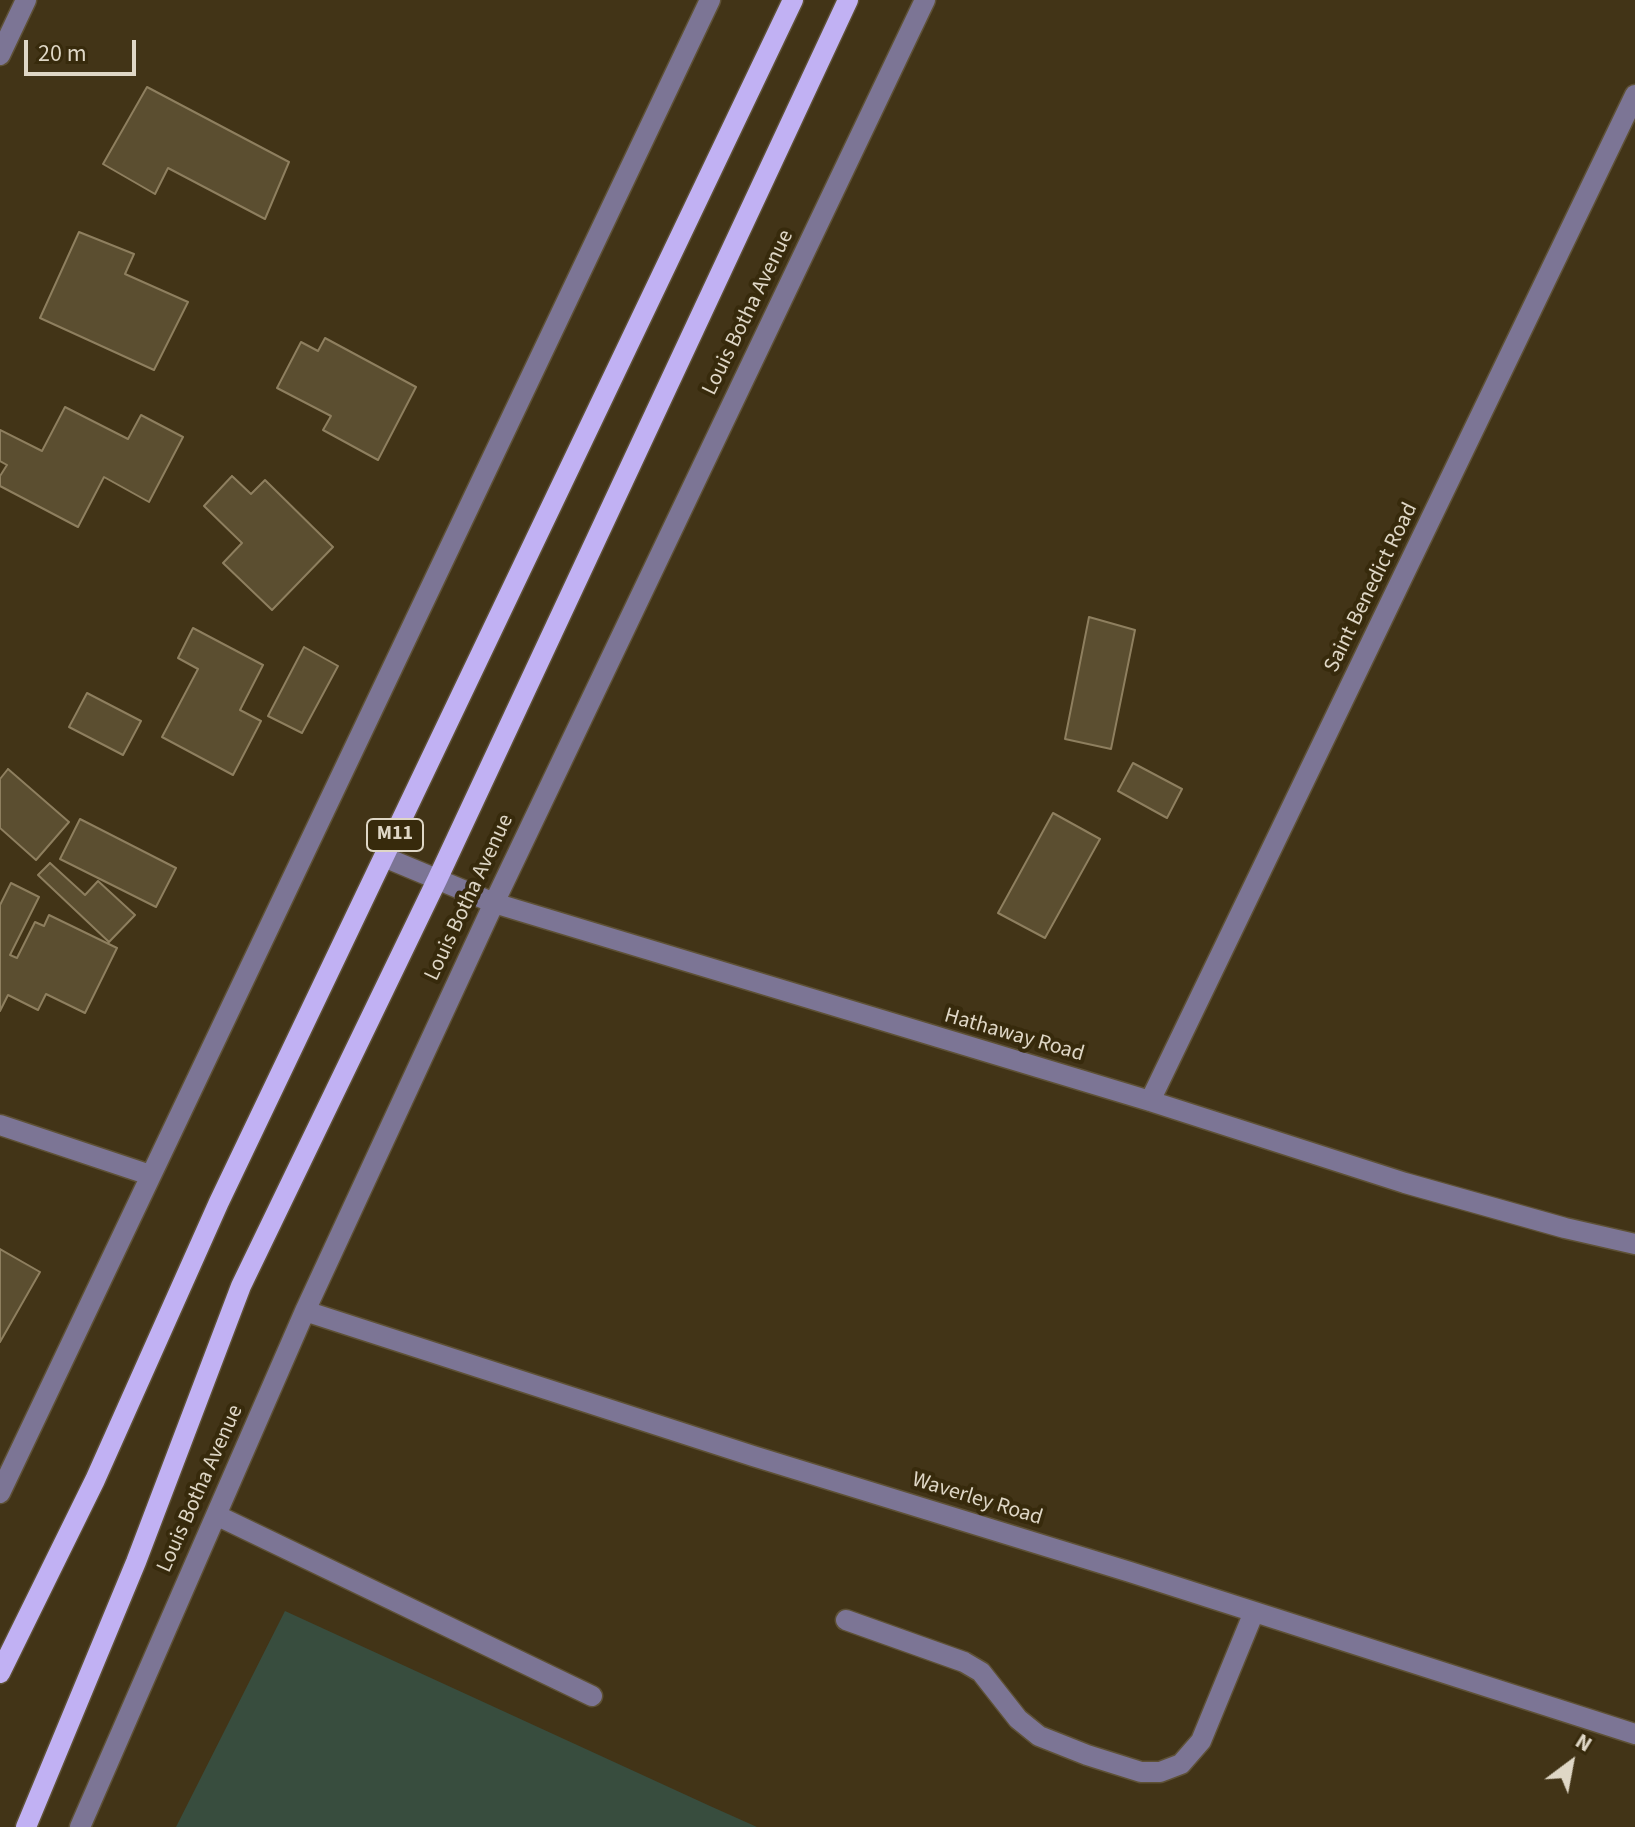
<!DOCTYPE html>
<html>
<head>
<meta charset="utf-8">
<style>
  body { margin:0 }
  #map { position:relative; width:1635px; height:1827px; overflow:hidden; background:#423417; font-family:"Source Sans 3",sans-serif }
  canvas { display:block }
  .north { position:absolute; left:1531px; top:1723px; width:80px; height:80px; -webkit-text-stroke:6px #372a0c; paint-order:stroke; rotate:32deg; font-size:22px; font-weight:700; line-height:32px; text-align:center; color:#dfd7c6 }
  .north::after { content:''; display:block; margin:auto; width:28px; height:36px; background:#dfd7c6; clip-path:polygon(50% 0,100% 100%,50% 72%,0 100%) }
  .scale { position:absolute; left:24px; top:40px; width:112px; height:36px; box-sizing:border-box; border:4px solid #dfd7c6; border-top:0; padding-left:10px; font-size:24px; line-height:28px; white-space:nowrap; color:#dfd7c6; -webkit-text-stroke:6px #372a0c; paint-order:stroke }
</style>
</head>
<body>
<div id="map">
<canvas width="1635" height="1827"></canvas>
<div class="north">N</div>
<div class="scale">20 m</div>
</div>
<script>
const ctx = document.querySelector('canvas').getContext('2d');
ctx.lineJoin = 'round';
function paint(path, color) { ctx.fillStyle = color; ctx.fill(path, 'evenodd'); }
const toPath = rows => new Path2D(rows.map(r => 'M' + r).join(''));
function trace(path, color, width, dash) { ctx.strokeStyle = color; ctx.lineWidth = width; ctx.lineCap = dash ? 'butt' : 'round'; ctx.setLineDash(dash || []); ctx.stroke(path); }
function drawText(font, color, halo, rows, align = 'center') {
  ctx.font = font + ' "Source Sans 3",sans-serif'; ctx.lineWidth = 8; ctx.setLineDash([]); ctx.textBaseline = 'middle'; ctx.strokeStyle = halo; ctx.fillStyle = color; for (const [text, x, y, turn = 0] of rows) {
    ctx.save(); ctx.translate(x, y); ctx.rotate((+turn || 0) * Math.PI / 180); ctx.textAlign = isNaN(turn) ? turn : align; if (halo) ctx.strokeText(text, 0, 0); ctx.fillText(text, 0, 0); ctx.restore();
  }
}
const green = toPath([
  [285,1611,710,1806,757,1827,176,1827]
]);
const building = toPath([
  [147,87,289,162,265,219,168,168,155,194,103,164,147,87],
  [79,232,134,254,125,274,188,302,154,370,40,318,79,232],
  [325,338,416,387,378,460,323,430,331,416,277,388,301,342,318,351,325,338],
  [65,407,128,439,141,415,183,437,149,502,104,477,78,527,0,486,0,476,7,465,0,461,0,430,42,451,65,407],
  [232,476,251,494,265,480,333,547,272,610,223,563,242,543,204,506,232,476],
  [1089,617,1135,630,1111,749,1065,739,1089,617],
  [193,628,263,665,240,710,261,721,233,775,162,737,198,669,178,658,193,628],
  [304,647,338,666,302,733,268,716,304,647],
  [87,693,141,721,123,755,69,727,87,693],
  [1133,763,1182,789,1167,818,1118,791,1133,763],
  [8,769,69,822,36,860,0,828,0,779,8,769],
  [1053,813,1100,839,1045,938,998,913,1053,813],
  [80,819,176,868,156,907,60,859,80,819],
  [50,863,85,895,98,881,135,915,109,942,38,875,50,863],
  [11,883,39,897,10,955,17,958,35,922,44,926,49,915,117,948,85,1013,46,994,38,1010,8,995,0,1011,0,905,11,883],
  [0,1249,40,1272,0,1342,0,1249]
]);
const minor = toPath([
  [0,55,26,0],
  [384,857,494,903,1150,1101,1405,1183,1565,1228,1635,1244],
  [1150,1101,1635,95],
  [0,1125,150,1175],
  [305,1311,753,1456,1130,1572,1635,1734],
  [0,1493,710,0],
  [216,1515,592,1696],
  [846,1620,964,1662,981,1672,1018,1719,1039,1736,1087,1755,1141,1772,1160,1772,1181,1764,1201,1741,1254,1612],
  [80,1827,305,1311,494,903,925,0]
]);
const major = toPath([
  [0,1673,95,1480,219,1202,793,0],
  [26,1827,136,1562,241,1286,437,880,848,0]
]);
const shields = [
  [395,835,56]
];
const shieldNames = [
  ["M11",395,835]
];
const streetNames = [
  ["Louis Botha Avenue",749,313,-64],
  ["Saint Benedict Road",1372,588,-64],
  ["Louis Botha Avenue",470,898,-65],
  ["Hathaway Road",1014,1036,16],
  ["Louis Botha Avenue",201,1489,-66],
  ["Waverley Road",977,1500,17]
];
paint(green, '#384d3e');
paint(building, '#5b4e30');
trace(building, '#8e7f5f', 2);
trace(minor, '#5e5136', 23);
trace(major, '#5e5136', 23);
trace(minor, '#7c7595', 20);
trace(major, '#c1b1f3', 20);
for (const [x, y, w] of shields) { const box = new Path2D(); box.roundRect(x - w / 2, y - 16, w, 32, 6); ctx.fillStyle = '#372a0c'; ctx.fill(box); trace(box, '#dfd7c6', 2); }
drawText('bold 20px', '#dfd7c6', null, shieldNames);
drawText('22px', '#dfd7c6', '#372a0c', streetNames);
</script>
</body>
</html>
